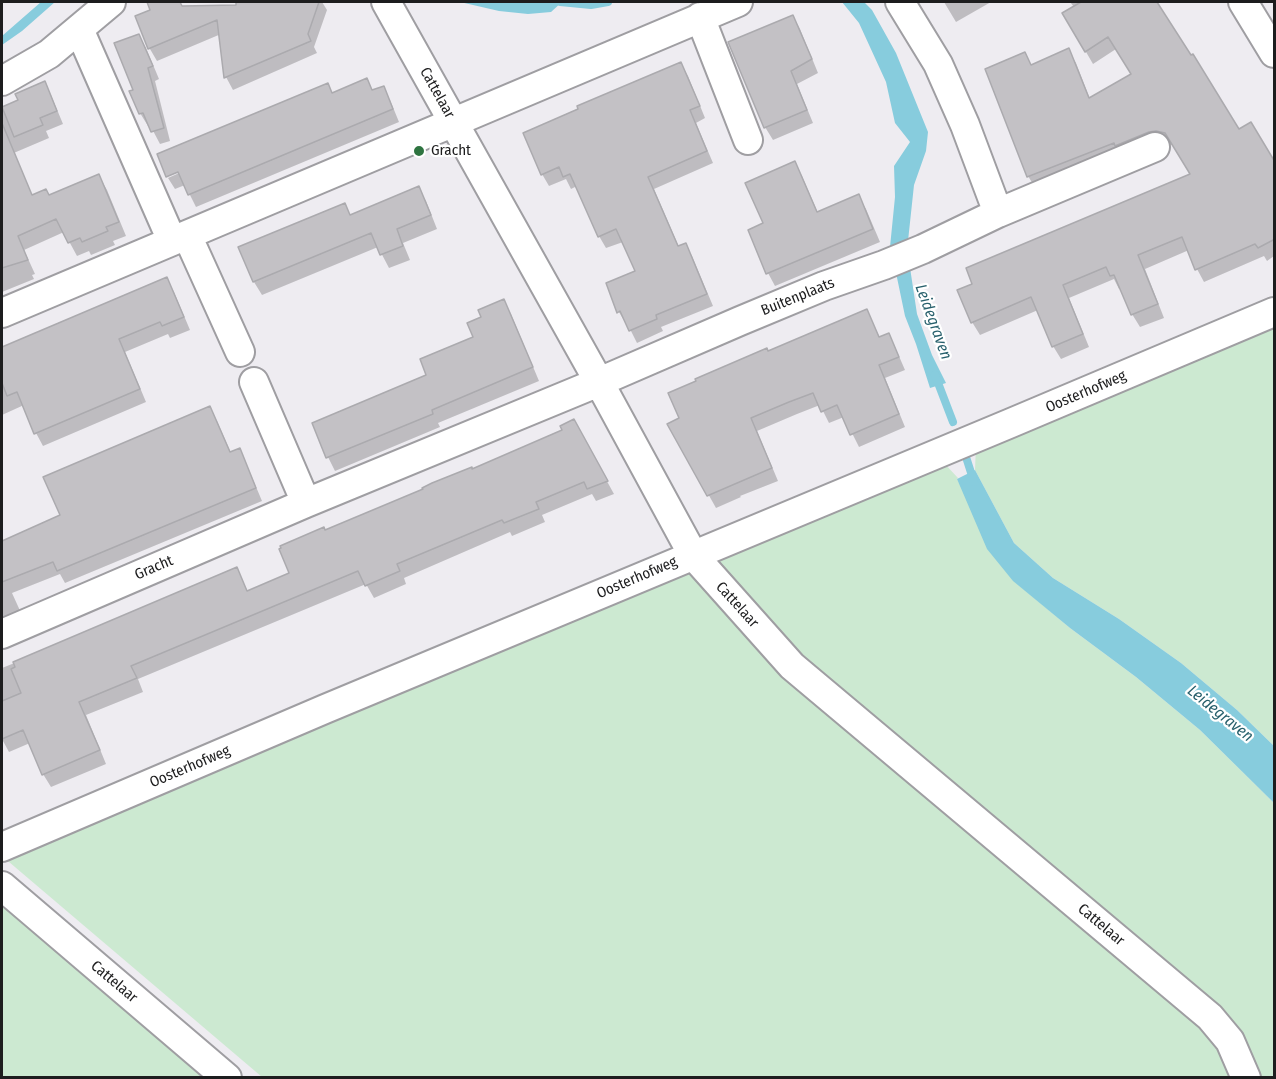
<!DOCTYPE html>
<html>
<head>
<meta charset="utf-8">
<style>
  body { margin:0 }
  #map { position:relative; width:1276px; height:1079px; overflow:hidden; background:#eeecf1; font-family:"Fira Sans Condensed",sans-serif }
  canvas { display:block }
  .frame { position:absolute; inset:0; border:3px solid #1d1d1e; pointer-events:none }
</style>
</head>
<body>
<div id="map">
<canvas width="1276" height="1079"></canvas>
<div class="frame"></div>
</div>
<script>
const ctx = document.querySelector('canvas').getContext('2d');
ctx.lineJoin = 'round';
function paint(path, color) { ctx.fillStyle = color; ctx.fill(path, 'evenodd'); }
const toPath = rows => new Path2D(rows.map(r => 'M' + r).join(''));
function trace(path, color, width, dash) { ctx.strokeStyle = color; ctx.lineWidth = width; ctx.lineCap = dash ? 'butt' : 'round'; ctx.setLineDash(dash || []); ctx.stroke(path); }
function drawText(font, color, halo, rows, align = 'center') {
  ctx.font = font + ' "Fira Sans Condensed",sans-serif'; ctx.lineWidth = 4.5; ctx.setLineDash([]); ctx.textBaseline = 'middle'; ctx.strokeStyle = halo; ctx.fillStyle = color; for (const [text, x, y, turn = 0] of rows) {
    ctx.save(); ctx.translate(x, y); ctx.rotate((+turn || 0) * Math.PI / 180); ctx.textAlign = isNaN(turn) ? turn : align; if (halo) ctx.strokeText(text, 0, 0); ctx.fillText(text, 0, 0); ctx.restore();
  }
}
const green = toPath([
  [1274,325,1274,746,1237,710,1181,663,1119,619,1053,578,1014,543,975,470,976,445],
  [943,462,958,478,957,479,1014,581,1070,628,1136,677,1200,730,1274,803,1274,1077,262,1077,2,856],
  [2,902,209,1077,2,1077]
]);
const water = toPath([
  [41,2,55,2,22,31,2,45,2,36],
  [460,2,562,2,551,12,528,14,499,11],
  [842,2,864,2,872,10,896,53,928,132,926,151,914,185,908,241,890,247,895,197,894,166,910,142,895,123,886,82,859,23],
  [909,261,917,314,932,355,946,383,930,388,916,344,905,316,895,268],
  [975,470,1014,543,1053,578,1119,619,1181,663,1237,710,1274,746,1274,803,1200,730,1136,677,1070,628,1013,581,987,549,957,479]
]);
const shadow = toPath([
  [162,2,179,2,182,8,238,6,238,2,322,2,327,10,314,47,317,53,233,90,226,77,221,34,157,61,150,49,137,17,152,10,150,6],
  [944,2,991,2,956,22],
  [1070,2,1141,2,1148,13,1239,131,1274,165,1274,256,1267,261,1264,256,1204,282,1197,269,1189,250,1145,269,1164,318,1140,327,1132,314,1121,288,1119,289,1114,279,1069,298,1089,347,1061,359,1053,346,1038,310,980,335,972,322,1192,175,1175,146,1165,143,1036,189,1028,176,1025,54,1032,66,1068,50,1076,63,1090,99,1132,75,1116,49,1093,64,1064,14,1074,7],
  [793,16,800,29,818,73,797,84,813,123,773,140,765,127],
  [139,35,146,48,159,79,155,81,170,141,160,144,150,125,148,126,140,113,135,91],
  [681,64,688,76,705,118,696,123,713,163,654,189,679,247,685,244,692,256,713,306,661,327,663,331,637,343,627,323,626,324,619,312,637,272,623,242,606,248,599,236,577,186,571,189,566,179,549,186,542,174],
  [367,80,373,91,383,87,390,100,399,122,196,207,185,185,175,189,168,178,186,170,327,85,333,94],
  [44,83,51,95,63,124,46,131,49,138,2,158,2,109,20,101],
  [795,163,802,176,818,213,858,196,866,209,880,242,775,286,768,273,750,230,765,224],
  [99,176,107,190,126,236,113,241,115,245,91,255,89,251,77,256,64,232,24,250,35,274,32,275,34,279,2,292,2,209,46,190,49,197],
  [418,188,426,201,437,229,403,243,410,260,389,268,378,247,262,295,254,282,240,248,344,205,351,216],
  [167,279,174,292,190,330,170,338,168,334,125,352,146,402,43,446,36,433,24,405,2,415,2,349],
  [504,301,511,314,539,381,438,423,440,427,335,471,328,457,314,424,428,376,475,338,483,318],
  [867,311,880,338,888,335,895,347,905,370,885,378,905,427,859,447,844,417,829,423,820,405,797,414,757,431,778,481,740,496,741,497,716,508,669,424,681,419,768,353],
  [210,408,217,421,231,453,239,450,246,463,262,501,65,583,60,574,12,593,22,615,2,624,2,543,62,516],
  [581,434,614,494,596,501,592,494,542,515,545,522,512,536,510,532,404,578,406,584,374,598,366,584,138,679,143,692,86,715,106,764,51,787,43,774,30,743,9,752,3,741,2,741,2,668,57,646,237,569,248,592,291,574,325,531,472,470]
]);
const stream = toPath([
  [560,2,591,5,608,2],
  [935,375,953,422],
  [966,457,974,482]
]);
const building = toPath([
  [147,2,180,2,182,6,236,5,236,2,319,2,308,34,311,41,224,78,217,20,148,49,135,16,150,10,147,2],
  [1081,2,1157,2,1191,55,1193,54,1239,129,1251,122,1275,162,1275,239,1258,248,1255,244,1195,270,1182,237,1138,255,1158,304,1131,315,1114,275,1110,276,1106,267,1063,285,1083,334,1052,347,1031,297,971,323,957,290,972,284,966,268,1190,174,1165,133,1156,131,1149,132,1115,146,1114,143,1027,177,985,69,1025,52,1031,65,1069,48,1089,98,1131,74,1108,37,1085,52,1062,13,1081,2],
  [793,15,812,59,791,71,807,110,764,128,728,42,793,15],
  [139,34,153,66,148,68,164,128,151,132,143,113,139,114,129,91,133,90,114,43,139,34],
  [681,62,700,106,690,110,707,151,648,177,678,246,686,243,707,294,656,315,657,319,629,331,620,311,617,313,606,283,635,271,616,229,598,237,570,174,563,177,559,167,541,175,523,133,578,109,577,106,681,62],
  [367,78,372,90,384,86,393,109,188,195,178,172,166,177,157,154,328,83,332,93,367,78],
  [45,81,57,111,40,118,43,125,14,137,2,107,18,100,15,94,45,81],
  [2,123,32,195,46,189,49,195,99,174,119,222,106,227,108,231,82,242,80,238,68,243,56,219,18,236,28,260,2,268,2,123],
  [795,161,817,212,859,194,873,229,766,274,748,230,763,223,745,183,795,161],
  [419,186,431,215,397,229,403,246,380,255,371,233,253,282,238,247,345,203,350,215,419,186],
  [167,277,184,317,162,326,160,322,119,339,140,389,34,434,17,392,7,396,2,383,2,347,167,277],
  [504,299,533,367,432,410,433,414,326,458,312,423,426,375,420,359,473,337,467,323,481,317,478,310,504,299],
  [867,309,879,337,889,333,899,357,879,365,899,414,850,435,837,405,821,412,813,393,789,402,751,418,772,468,707,496,667,424,679,418,668,393,696,381,695,379,767,348,768,351,867,309],
  [210,406,230,452,240,448,256,488,57,571,53,562,2,582,2,541,60,515,43,477,210,406],
  [574,419,608,481,587,489,584,482,536,502,539,509,504,523,502,520,397,564,400,571,365,586,358,571,131,666,137,678,79,702,100,750,42,775,23,730,2,739,2,701,21,693,11,669,15,667,13,662,237,567,247,591,289,573,279,549,281,548,280,546,324,527,325,530,423,489,422,488,432,483,472,467,472,469,562,430,560,426,574,419]
]);
const minor = toPath([
  [386,2,599,382,693,555,792,666,1210,1017,1230,1041,1246,1078],
  [900,2,938,64,965,125,998,213],
  [1243,2,1274,53],
  [700,17,748,140],
  [79,29,172,241],
  [2,81,49,54,111,2],
  [187,235,240,352],
  [2,313,738,2],
  [254,382,306,503],
  [2,634,306,503,599,382,740,321,824,286,884,265,923,249,998,213,1155,147],
  [2,847,325,709,1011,423,1274,312],
  [2,886,227,1078]
]);
const markers = [
  [419,151,6,"#2e7440"]
];
const streetNames = [
  ["Cattelaar",437,93,61],
  ["Buitenplaats",798,297,-22],
  ["Oosterhofweg",1086,392,-23],
  ["Gracht",154,568,-23],
  ["Oosterhofweg",637,578,-23],
  ["Cattelaar",737,605,48],
  ["Oosterhofweg",190,767,-23],
  ["Cattelaar",1101,925,40],
  ["Cattelaar",114,982,40]
];
const poiNames = [
  ["Gracht",431,151]
];
const waterNames = [
  ["Leidegraven",933,322,70],
  ["Leidegraven",1220,714,39]
];
paint(green, '#cce9d1');
paint(water, '#87ccdd');
paint(shadow, '#0003');
trace(stream, '#87ccdd', 8);
paint(building, '#c3c1c5');
trace(building, '#abaaae', 1.5);
trace(minor, '#9f9ea2', 32);
trace(minor, '#fff', 28);
for (const [x, y, r, color] of markers) { const dot = new Path2D(); dot.arc(x, y, r, 0, 2 * Math.PI); ctx.fillStyle = color; ctx.fill(dot); trace(dot, '#fff', 2); }
drawText('15px', '#1d1d1e', '#fff', streetNames);
drawText('15px', '#1d1d1e', '#fff', poiNames, 'left');
drawText('italic 16px', '#28606c', '#fff', waterNames);
</script>
</body>
</html>
